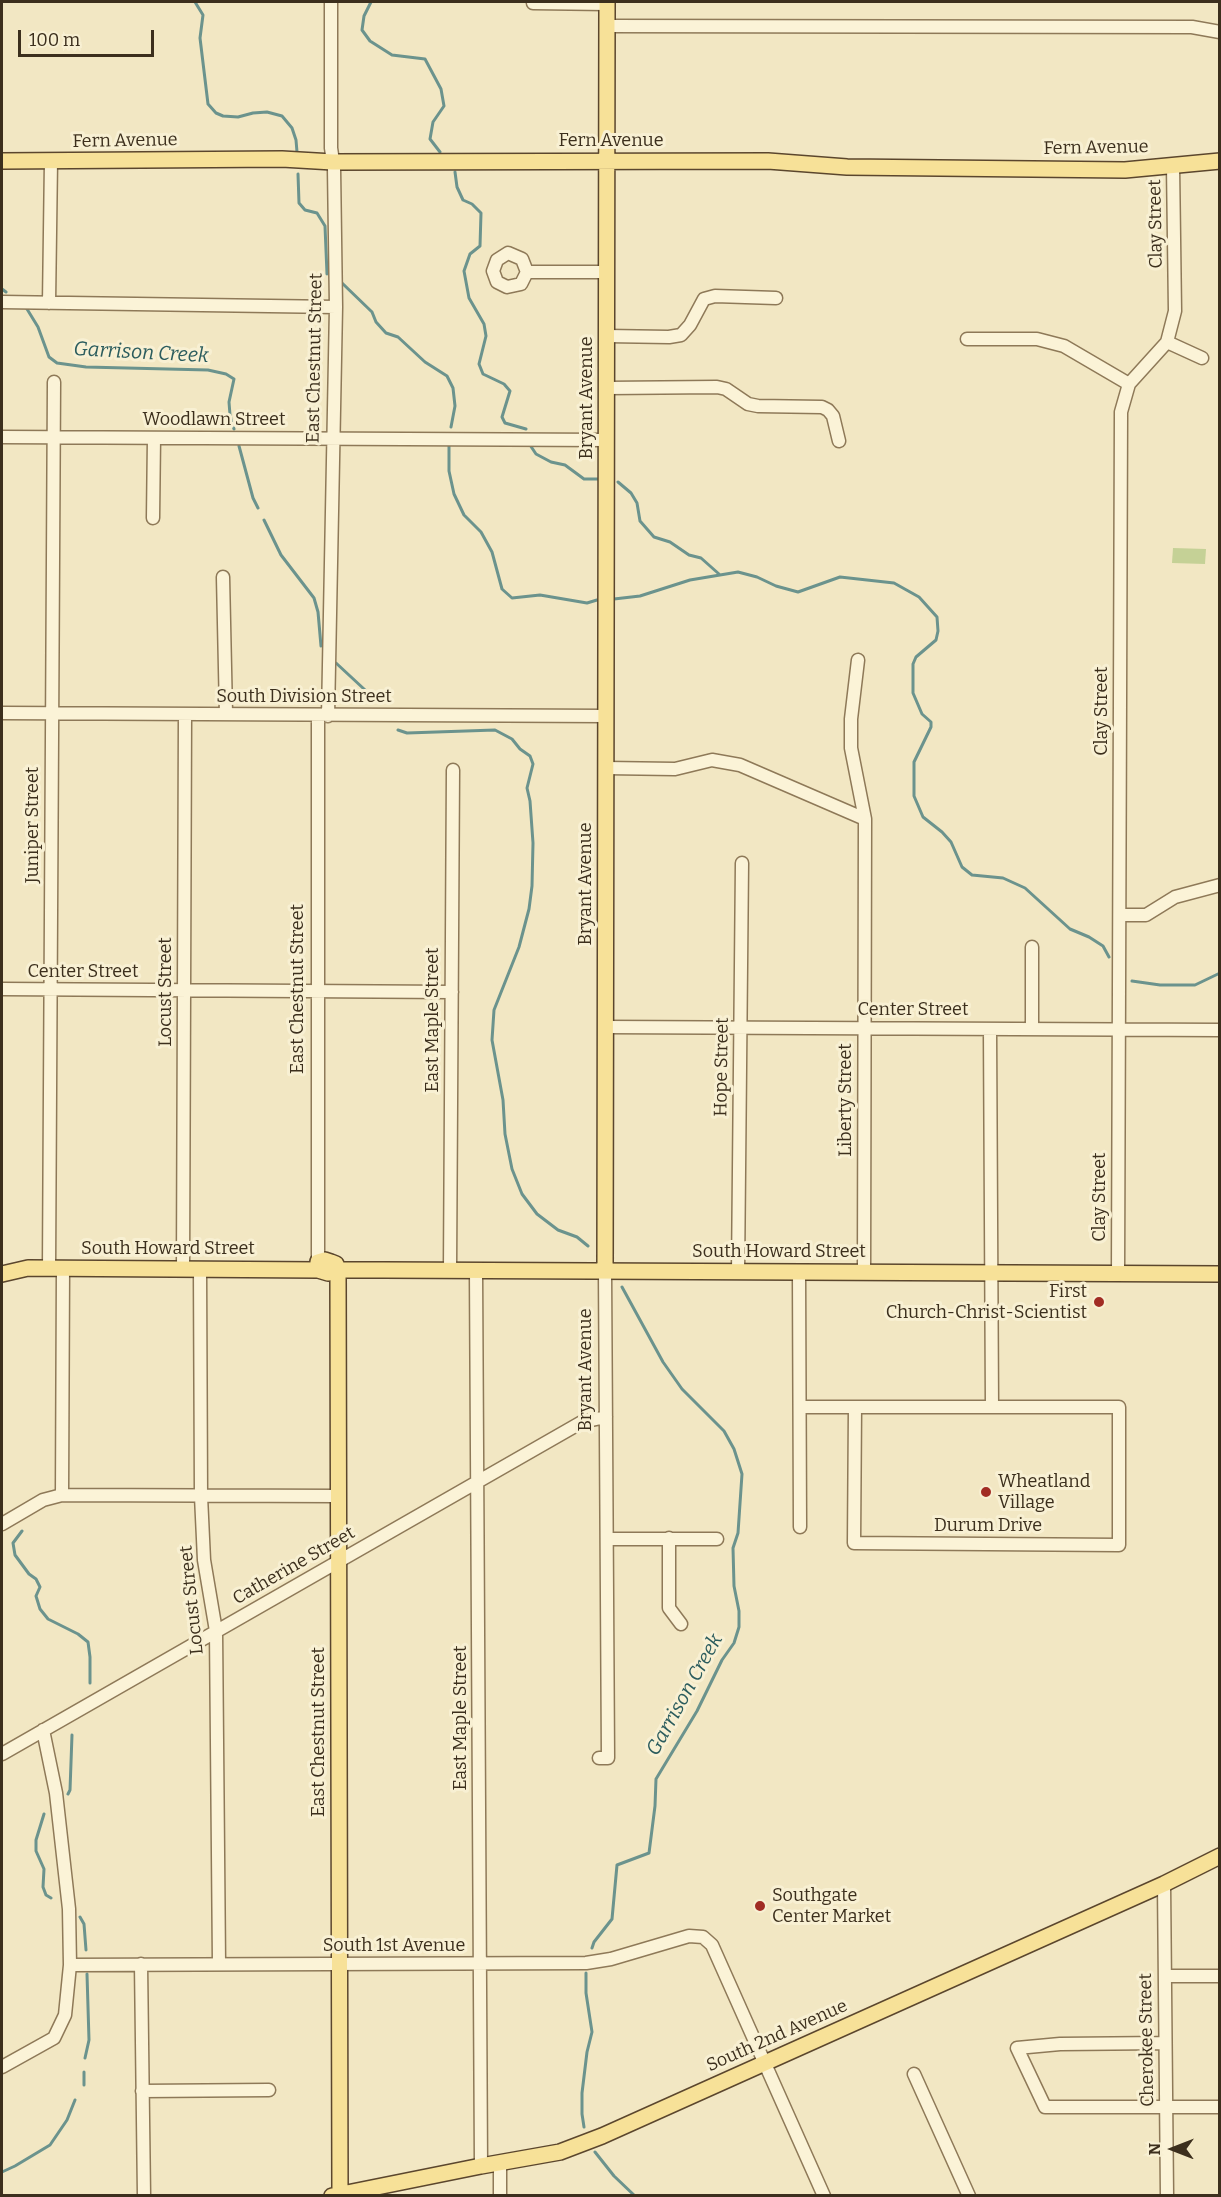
<!DOCTYPE html>
<html>
<head>
<meta charset="utf-8">
<style>
  body { margin:0 }
  #map { position:relative; width:1221px; height:2197px; overflow:hidden; background:#f2e7c3; font-family:Bitter,serif }
  canvas { display:block }
  .frame { position:absolute; inset:0; border:3px solid #3c2f1d; pointer-events:none }
  .north { position:absolute; left:1143px; top:2119px; width:60px; height:60px; -webkit-text-stroke:4px #f8f0d3; paint-order:stroke; rotate:270deg; font-size:16px; font-weight:700; line-height:24px; text-align:center; color:#3c2f1d }
  .north::after { content:''; display:block; margin:auto; width:21px; height:27px; background:#3c2f1d; clip-path:polygon(50% 0,100% 100%,50% 72%,0 100%) }
  .scale { position:absolute; left:18px; top:30px; width:136px; height:27px; box-sizing:border-box; border:3px solid #3c2f1d; border-top:0; padding-left:8px; font-size:18px; line-height:21px; white-space:nowrap; color:#3c2f1d; -webkit-text-stroke:4px #f8f0d3; paint-order:stroke }
</style>
</head>
<body>
<div id="map">
<canvas width="1221" height="2197"></canvas>
<div class="frame"></div>
<div class="north">N</div>
<div class="scale">100 m</div>
</div>
<script>
const ctx = document.querySelector('canvas').getContext('2d');
ctx.lineJoin = 'round';
function paint(path, color) { ctx.fillStyle = color; ctx.fill(path, 'evenodd'); }
const toPath = rows => new Path2D(rows.map(r => 'M' + r).join(''));
function trace(path, color, width, dash) { ctx.strokeStyle = color; ctx.lineWidth = width; ctx.lineCap = dash ? 'butt' : 'round'; ctx.setLineDash(dash || []); ctx.stroke(path); }
function drawText(font, color, halo, rows, align = 'center') {
  ctx.font = font + ' Bitter,serif'; ctx.lineWidth = 6; ctx.setLineDash([]); ctx.textBaseline = 'middle'; ctx.strokeStyle = halo; ctx.fillStyle = color; for (const [text, x, y, turn = 0] of rows) {
    ctx.save(); ctx.translate(x, y); ctx.rotate((+turn || 0) * Math.PI / 180); ctx.textAlign = isNaN(turn) ? turn : align; if (halo) ctx.strokeText(text, 0, 0); ctx.fillText(text, 0, 0); ctx.restore();
  }
}
const green = toPath([
  [1173,548,1206,549,1205,564,1172,563]
]);
const stream = toPath([
  [195,2,203,15,200,38,208,104,216,113,223,116,238,117,253,113,267,112,282,116,292,128,296,140,297,152],
  [371,2,364,16,362,30,370,41,392,55,425,59,441,89,444,106,433,122,430,139,440,152],
  [455,172,457,187,463,200,472,204,481,213,480,246,470,254,464,271,469,298,484,324,486,336,479,364,483,374,504,384,510,391,502,417,505,423,526,429],
  [298,174,299,203,305,210,317,213,325,226,327,274],
  [342,283,372,312,376,322,386,333,398,337,425,362,447,376,453,388,455,406,451,427],
  [2,289,6,292],
  [27,309,38,327,49,357,57,363,86,367,208,370,226,374,234,379,229,402,230,415,234,429],
  [530,445,536,454,551,462,565,465,584,479,599,479],
  [239,446,253,498,258,508],
  [449,446,449,471,454,494,464,515,481,532,492,552,502,589,512,598,540,595,587,603,597,600],
  [618,482,631,493,637,503,640,521,654,537,670,542,689,555,701,558,719,574],
  [264,520,281,555,314,598,318,612,321,646],
  [614,599,640,596,690,580,738,572,757,577,776,586,798,592,840,577,894,583,919,597,937,617,938,631,936,640,916,657,913,664,913,693,922,714,931,722,931,727,914,762,914,796,923,817,942,832,951,842,962,867,972,875,1003,878,1025,888,1070,929,1089,937,1103,946,1109,957],
  [336,663,378,702],
  [398,730,407,733,495,730,512,739,520,749,530,756,533,764,527,788,530,801,533,843,532,886,529,909,519,947,494,1010,492,1040,503,1100,505,1134,512,1169,522,1194,537,1214,558,1230,577,1237,588,1246],
  [1132,981,1160,985,1195,985,1220,973],
  [22,1531,13,1543,15,1555,29,1574,36,1579,40,1587,36,1596,40,1609,48,1619,78,1634,88,1642,90,1657,90,1683],
  [68,1794,70,1790,72,1735],
  [44,1814,36,1840,36,1851,44,1869,43,1887,46,1895,51,1898],
  [80,1917,84,1924,86,1950],
  [592,1948,594,1942,612,1919,617,1865,649,1853,655,1806,656,1779,697,1711,722,1660,734,1643,739,1627,739,1611,734,1586,733,1548,738,1533,742,1474,734,1449,724,1431,682,1389,663,1362,622,1287],
  [85,2058,89,2040,87,1974],
  [84,2072,84,2085],
  [584,2127,582,2114,582,2093,587,2052,592,2032,586,1993,586,1973],
  [595,2152,614,2176,635,2196],
  [2,2172,15,2166,50,2145,67,2120,75,2100]
]);
const minor = toPath([
  [533,3,607,4],
  [607,26,1192,27,1220,32],
  [527,272,521,284,507,287,497,282,493,271,497,260,508,253,522,259,527,272,607,272],
  [2,302,336,307],
  [49,303,51,161],
  [607,336,669,337,681,335,690,325,704,299,715,296,776,298],
  [967,339,1037,339,1064,346,1129,384],
  [1167,342,1202,358],
  [607,388,717,387,726,389,748,404,758,406,822,407,828,410,833,416,839,441],
  [2,437,607,440],
  [153,518,154,438],
  [223,577,226,714],
  [858,660,851,719,851,748,865,819,864,1272],
  [2,713,606,716],
  [328,716,336,307,334,168,331,148,331,2],
  [606,768,675,769,712,760,740,765,865,819],
  [1120,915,1146,915,1175,897,1220,885],
  [2,989,452,992],
  [606,1027,1220,1030],
  [990,1029,992,1407],
  [1032,1029,1032,947],
  [318,1262,318,716],
  [49,1268,54,382],
  [183,1269,185,715],
  [200,1269,201,1496,204,1560,216,1631,219,1964],
  [450,1270,453,770],
  [476,1271,481,2166],
  [738,1272,742,863],
  [799,1272,800,1527],
  [1118,1273,1121,412,1129,384,1167,342,1175,311,1173,166],
  [801,1407,1119,1407,1119,1545,854,1543,855,1407],
  [62,1495,63,1268],
  [2,1524,43,1500,62,1495,338,1496],
  [669,1538,669,1608,681,1624],
  [607,1539,717,1539],
  [2,1754,582,1422,606,1417],
  [599,1758,608,1758,605,1271],
  [1164,1884,1167,2196],
  [141,1964,144,2196],
  [70,1965,586,1963,611,1959,689,1936,703,1937,712,1945,824,2196],
  [1165,1976,1220,1976],
  [1165,2043,1060,2044,1017,2048,1045,2107,1220,2107],
  [2,2067,54,2038,65,2015,70,1965,69,1909,56,1793,43,1730],
  [914,2074,969,2196],
  [142,2091,269,2090],
  [500,2163,500,2196]
]);
const major = toPath([
  [2,161,282,159,333,162,768,161,847,167,1125,170,1220,161],
  [338,1270,336,1264,331,1262,325,1260,318,1262,318,1270,328,1273,338,1270,383,1270,1220,1274],
  [338,1270,340,2196],
  [605,1271,607,2],
  [2,1274,28,1268,318,1270],
  [332,2196,481,2166,560,2152,602,2136,1164,1884,1220,1856]
]);
const markers = [
  [1099,1302,6,"#a12c23"],
  [986,1492,6,"#a12c23"],
  [760,1906,6,"#a12c23"]
];
const streetNames = [
  ["Fern Avenue",125,141,-1],
  ["Fern Avenue",611,141],
  ["Fern Avenue",1096,148,-1],
  ["Clay Street",1156,224,-91],
  ["East Chestnut Street",315,358,-89],
  ["Bryant Avenue",587,398,-90],
  ["Woodlawn Street",214,420],
  ["South Division Street",304,697],
  ["Clay Street",1102,711,-90],
  ["Juniper Street",33,825,-90],
  ["Bryant Avenue",586,884,-90],
  ["Center Street",83,972],
  ["East Chestnut Street",298,989,-90],
  ["Locust Street",166,992,-90],
  ["Center Street",913,1010],
  ["East Maple Street",433,1020,-90],
  ["Hope Street",722,1067,-89],
  ["Liberty Street",846,1100,-90],
  ["Clay Street",1100,1197,-90],
  ["South Howard Street",168,1249],
  ["South Howard Street",779,1252],
  ["Bryant Avenue",586,1370,-90],
  ["Durum Drive",988,1526],
  ["Catherine Street",294,1566,-30],
  ["Locust Street",192,1600,-96],
  ["East Maple Street",461,1718,-90],
  ["East Chestnut Street",319,1732,-90],
  ["South 1st Avenue",394,1946],
  ["South 2nd Avenue",777,2036,-24],
  ["Cherokee Street",1147,2040,-91]
];
const poiNames = [
  ["First",1087,1292,"right"],
  ["Church-Christ-Scientist",1087,1313,"right"],
  ["Wheatland",998,1482],
  ["Village",998,1503],
  ["Southgate",772,1896],
  ["Center Market",772,1917]
];
const waterNames = [
  ["Garrison Creek",141,353,3],
  ["Garrison Creek",685,1695,-61]
];
paint(green, '#c5d196');
trace(stream, '#6b938d', 3);
trace(minor, '#8e7958', 15);
trace(major, '#5b462d', 18);
trace(minor, '#fbf3d7', 12);
trace(major, '#f7e198', 15);
for (const [x, y, r, color] of markers) { const dot = new Path2D(); dot.arc(x, y, r, 0, 2 * Math.PI); ctx.fillStyle = color; ctx.fill(dot); trace(dot, '#f8f0d3', 2); }
drawText('18px', '#3c2f1d', '#f8f0d3', streetNames);
drawText('18px', '#3c2f1d', '#f8f0d3', poiNames, 'left');
drawText('italic 20px', '#2b5c5d', '#f8f0d3', waterNames);
</script>
</body>
</html>
